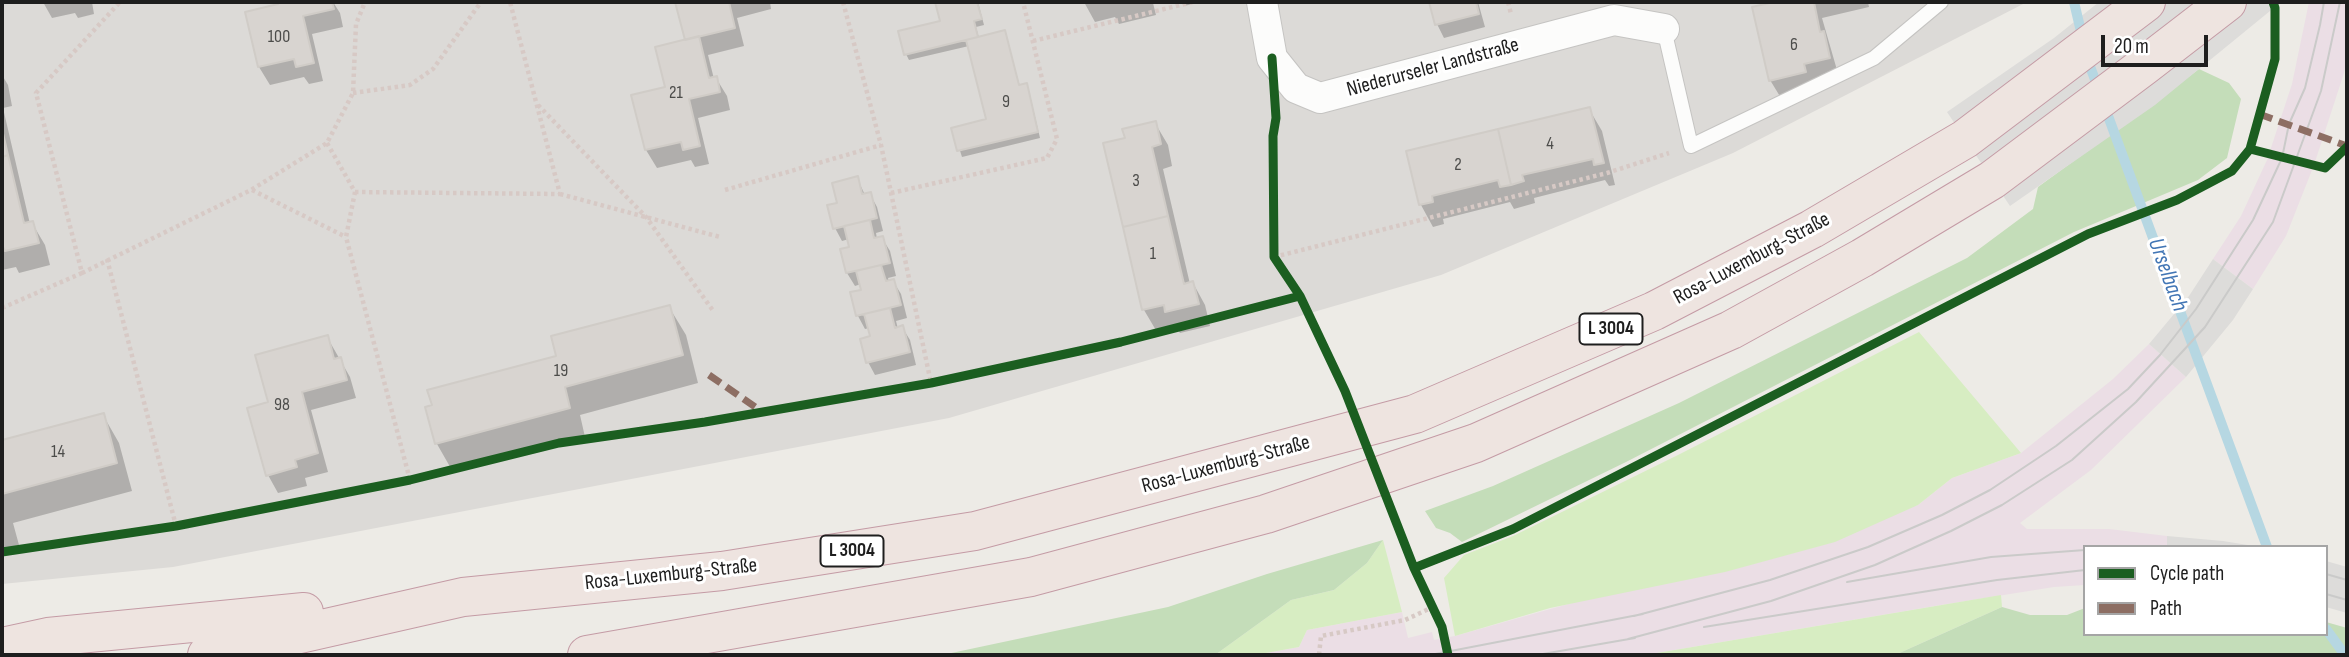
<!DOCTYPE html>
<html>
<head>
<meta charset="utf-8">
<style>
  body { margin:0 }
  #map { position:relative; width:2349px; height:657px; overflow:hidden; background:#edebe6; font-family:"Sofia Sans Condensed",sans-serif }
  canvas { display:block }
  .frame { position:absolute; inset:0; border:4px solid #1e1e1e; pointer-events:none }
  .legend { position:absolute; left:2083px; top:545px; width:245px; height:91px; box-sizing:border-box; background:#fff; border:2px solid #a5a5a5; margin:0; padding:9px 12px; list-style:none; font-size:21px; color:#1e1e1e }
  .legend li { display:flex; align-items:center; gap:14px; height:35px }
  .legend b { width:35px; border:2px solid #a5a5a5 }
  .scale { position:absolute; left:2101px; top:35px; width:107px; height:32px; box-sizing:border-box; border:4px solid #1e1e1e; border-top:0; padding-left:9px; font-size:21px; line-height:24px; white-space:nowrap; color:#1e1e1e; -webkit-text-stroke:5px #fff; paint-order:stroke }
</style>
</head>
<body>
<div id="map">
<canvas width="2349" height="657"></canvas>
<div class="frame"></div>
<ul class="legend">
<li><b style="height:9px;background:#1b5e20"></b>Cycle path</li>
<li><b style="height:9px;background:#8d6e63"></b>Path</li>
</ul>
<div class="scale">20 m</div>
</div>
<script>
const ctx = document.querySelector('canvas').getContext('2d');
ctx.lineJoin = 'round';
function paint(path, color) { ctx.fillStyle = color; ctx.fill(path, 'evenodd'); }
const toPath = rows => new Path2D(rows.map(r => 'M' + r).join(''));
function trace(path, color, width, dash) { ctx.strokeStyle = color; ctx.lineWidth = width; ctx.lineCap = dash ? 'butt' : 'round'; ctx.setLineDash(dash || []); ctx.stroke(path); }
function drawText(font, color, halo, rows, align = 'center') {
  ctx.font = font + ' "Sofia Sans Condensed",sans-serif'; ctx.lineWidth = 6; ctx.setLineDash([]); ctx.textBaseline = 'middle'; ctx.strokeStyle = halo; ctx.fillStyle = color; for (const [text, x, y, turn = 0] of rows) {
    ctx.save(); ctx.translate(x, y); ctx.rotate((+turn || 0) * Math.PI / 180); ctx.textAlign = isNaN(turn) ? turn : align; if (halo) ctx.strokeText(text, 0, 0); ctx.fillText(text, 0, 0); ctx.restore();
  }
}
const residential = toPath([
  [2,2,2027,2,1733,153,1441,275,949,418,173,567,2,584]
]);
const industrial = toPath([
  [2309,2,2347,2,2347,55,2344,73,2314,165,2286,236,2253,289,2213,259,2241,216,2267,160,2292,84],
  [2149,344,2186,377,2091,470,2020,523,2027,529,2109,529,2167,536,2167,547,2085,547,2085,585,2054,587,1941,605,1645,655,1255,655,1299,647,1307,630,1402,612,1408,638,1432,632,1434,640,1455,636,1918,505,1952,478,2021,453,2113,379]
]);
const grass = toPath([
  [1919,332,2021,453,1952,478,1918,505,1835,542,1725,572,1550,608,1455,636,1444,578,1464,555,1513,536,1678,455],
  [1383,540,1402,612,1307,630,1299,647,1255,655,1215,655,1291,600,1334,590,1367,563],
  [2001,595,2002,607,1895,655,1645,655]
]);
const forest = toPath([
  [2199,69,2229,83,2241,99,2227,158,2198,180,2074,232,1626,462,1462,542,1450,533,1436,528,1425,511,1493,486,1679,403,1967,258,2033,209,2038,187],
  [1383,540,1367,563,1334,590,1291,600,1215,655,942,655,1168,607,1267,574],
  [2002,607,2030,615,2067,615,2085,608,2085,634,2326,634,2326,622,2347,628,2347,655,1895,655]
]);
const parking = toPath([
  [2099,2,2281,2,2155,105,2010,206,1947,112,2054,38],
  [2213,259,2253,289,2233,320,2186,377,2149,344,2189,296],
  [2167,536,2223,541,2260,547,2167,547],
  [2326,561,2347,567,2347,613,2326,607]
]);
const shadow = toPath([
  [43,2,92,2,94,14,78,18,75,13,52,18],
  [280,2,333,2,340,13,343,27,312,34,323,81,309,84,304,77,270,85,259,67],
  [677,2,770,2,771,9,737,18,744,46,708,55,714,79,716,78,727,96,730,110,698,118,709,164,695,167,691,160,657,168,646,150,667,88,687,41],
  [937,2,978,2,984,25,976,27,979,38,1005,32,1020,87,1026,85,1029,91,1040,138,962,157,953,129,988,121,969,46,909,60,906,54,942,22],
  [1084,2,1156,2,1153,3,1156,15,1119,24,1115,17,1095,22],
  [1181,2,1201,2,1184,6],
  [1431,2,1478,2,1485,27,1444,38,1437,24],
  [1777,2,1868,2,1869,7,1822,18,1839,77,1781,98,1770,80],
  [2,75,8,85,12,106,3,108,30,224,32,223,45,245,50,265,19,273,16,267,2,270],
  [1589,109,1602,131,1615,185,1609,186,1605,180,1534,198,1535,203,1514,209,1510,202,1443,219,1444,224,1433,227,1421,205,1408,152],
  [1155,123,1168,145,1172,166,1163,169,1190,284,1193,283,1205,305,1210,326,1180,333,1176,327,1157,332,1144,310,1105,144,1127,139],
  [857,178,865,195,870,194,877,207,883,231,876,233,877,239,882,238,890,251,896,276,888,278,889,282,893,281,901,294,907,318,896,321,898,329,902,327,910,340,916,365,875,375,868,362,872,337,869,328,865,329,858,316,852,294,863,291,861,284,855,286,847,273,842,251,851,248,849,239,842,241,835,228,839,204],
  [669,307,686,335,698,383,580,415,585,437,453,472,437,444,428,408,559,357],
  [327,337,350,377,356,398,311,410,328,472,305,478,307,486,278,493,268,475,270,403],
  [103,415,119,443,132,491,13,523,19,545,2,550,2,442]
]);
const stream = toPath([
  [2074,2,2083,40],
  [2086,56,2099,90],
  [2104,105,2267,547],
  [2326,629,2345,655]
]);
const building = toPath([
  [278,2,332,2,334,9,303,16,314,63,296,67,294,59,258,67,245,12,278,4,278,2],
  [675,2,729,2,735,28,685,40,675,2],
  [935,2,977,2,982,19,974,21,978,37,904,55,898,31,940,21,935,2],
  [1429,2,1476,2,1479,14,1435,25,1429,2],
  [1774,2,1814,2,1820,32,1824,31,1830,58,1804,64,1806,72,1769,81,1752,7,1774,2],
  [1005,30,1019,85,1027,83,1038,132,957,151,951,128,986,119,966,40,1005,30],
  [699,36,709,78,717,76,720,92,689,99,700,146,683,150,681,142,645,150,631,95,665,87,655,47,699,36],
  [1590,107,1604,163,1594,165,1593,159,1522,175,1524,181,1511,185,1498,129,1590,107],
  [1156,121,1161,144,1152,147,1168,216,1123,227,1103,143,1125,138,1122,129,1156,121],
  [2,129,8,155,2,157,2,129],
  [1498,129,1511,185,1500,187,1498,180,1432,196,1433,202,1419,205,1406,151,1498,129],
  [8,155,24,223,33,221,39,243,5,251,2,245,2,157,8,155],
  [858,176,862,194,871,192,877,218,833,229,827,205,837,203,832,183,858,176],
  [1168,216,1184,284,1193,281,1199,304,1165,312,1164,305,1142,310,1123,227,1168,216],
  [870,220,874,238,883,236,890,263,846,273,840,249,849,247,844,226,870,220],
  [881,265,886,281,894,279,901,305,856,316,850,292,861,290,856,271,881,265],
  [670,305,683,355,565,387,570,408,435,444,425,407,432,405,427,390,556,356,551,336,670,305],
  [890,308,895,328,903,325,910,352,866,363,860,339,870,336,864,314,890,308],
  [328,335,334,359,341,357,347,380,302,392,318,453,295,460,297,467,266,476,247,408,268,402,255,355,328,335],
  [104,413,117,463,2,494,2,440,104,413]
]);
const path = toPath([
  [843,2,881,145,931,383],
  [1508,2,1511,14],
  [1033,41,1193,2],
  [353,93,410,85,433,69,481,2],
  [538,105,646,217,714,312],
  [327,143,355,192,346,237,410,480],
  [252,190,346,237],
  [725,190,881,145],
  [355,192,560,194,510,2],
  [891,193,1047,158,1057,139,1023,2],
  [560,194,720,237],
  [1274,257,1607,173,1669,153],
  [107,259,176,526],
  [82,273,251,190,327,143,353,93,356,24,365,2],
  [2,308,82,273,36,93,120,2],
  [1319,655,1321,636,1405,620,1433,607]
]);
const service = toPath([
  [1664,29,1691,146,1874,58,1941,2]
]);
const minor = toPath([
  [1262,2,1272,58,1296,88,1320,98,1614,20,1664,29]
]);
const trunk = toPath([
  [2,647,48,637,304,612],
  [207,655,463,597,722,571,975,531,1415,414,1654,311,1812,229,1965,139,2146,2],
  [587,655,1031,577,1266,514,1476,443,1731,330,1862,258,1992,180,2144,66,2227,2]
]);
const tram = toPath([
  [2326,574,2347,580],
  [1847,582,1991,557,2085,550],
  [2326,594,2347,600],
  [1634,616,1770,580,1868,547,1942,515,1990,490,2056,446,2128,389,2160,355,2196,309,2253,220,2282,158,2289,124,2305,88,2320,25,2324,2],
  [1704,627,1997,580,2085,570],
  [1628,639,1771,601,1875,565,1951,531,2002,505,2072,460,2136,402,2205,327,2273,222,2321,91,2340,2],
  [1430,655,1643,614],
  [1537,655,1635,638]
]);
const quiet = toPath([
  [2259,114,2347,146],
  [709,375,761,411]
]);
const cycleway = toPath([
  [1272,58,1276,118,1273,136,1274,257,1300,296,1345,391,1414,568,1442,627,1448,655],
  [2250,149,2325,168,2347,147],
  [2,552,176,526,410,480,559,443,705,422,931,383,1121,342,1300,296],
  [1414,568,1513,529,2088,234,2177,200,2232,171,2250,149,2275,59,2275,8,2273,2]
]);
const numberNames = [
  ["100",279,37],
  ["6",1794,45],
  ["21",676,93],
  ["9",1006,102],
  ["4",1550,144],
  ["2",1458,165],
  ["3",1136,181],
  ["1",1153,254],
  ["19",561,371],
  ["98",282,405],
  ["14",58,452]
];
const shields = [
  [1611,329,63],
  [852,551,63]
];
const shieldNames = [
  ["L 3004",1611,329],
  ["L 3004",852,551]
];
const streetNames = [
  ["Niederurseler Landstraße",1433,68,-15],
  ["Rosa-Luxemburg-Straße",1752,259,-28],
  ["Rosa-Luxemburg-Straße",1226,465,-15],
  ["Rosa-Luxemburg-Straße",671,575,-6]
];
const waterNames = [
  ["Urselbach",2167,275,70]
];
paint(residential, '#dcdad7');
paint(industrial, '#ebdee5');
paint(grass, '#d7edc2');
paint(forest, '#c4ddb9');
paint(parking, '#dddcda');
paint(shadow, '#0003');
trace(stream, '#b6d7e2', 10);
paint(building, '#d8d4d0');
trace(building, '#d0ccc7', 2);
trace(service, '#c5c4c2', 16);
trace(minor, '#c5c4c2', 32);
trace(trunk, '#c49ba5', 40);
trace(path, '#d7c9c5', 4.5, [3.5, 3.5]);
trace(service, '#fcfcfb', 14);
trace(minor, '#fcfcfb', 30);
trace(trunk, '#eee4e0', 38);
trace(tram, '#cacac9', 2);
trace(quiet, '#8d6e63', 7, [14, 7]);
trace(cycleway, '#1b5e20', 9);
drawText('18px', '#4c4c4a', null, numberNames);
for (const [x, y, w] of shields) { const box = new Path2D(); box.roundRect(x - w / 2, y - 15.5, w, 31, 5); ctx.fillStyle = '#fff'; ctx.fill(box); trace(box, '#1e1e1e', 2); }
drawText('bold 19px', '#1e1e1e', null, shieldNames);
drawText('21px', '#1e1e1e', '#fff', streetNames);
drawText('italic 23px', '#4276b5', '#fff', waterNames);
</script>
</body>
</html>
